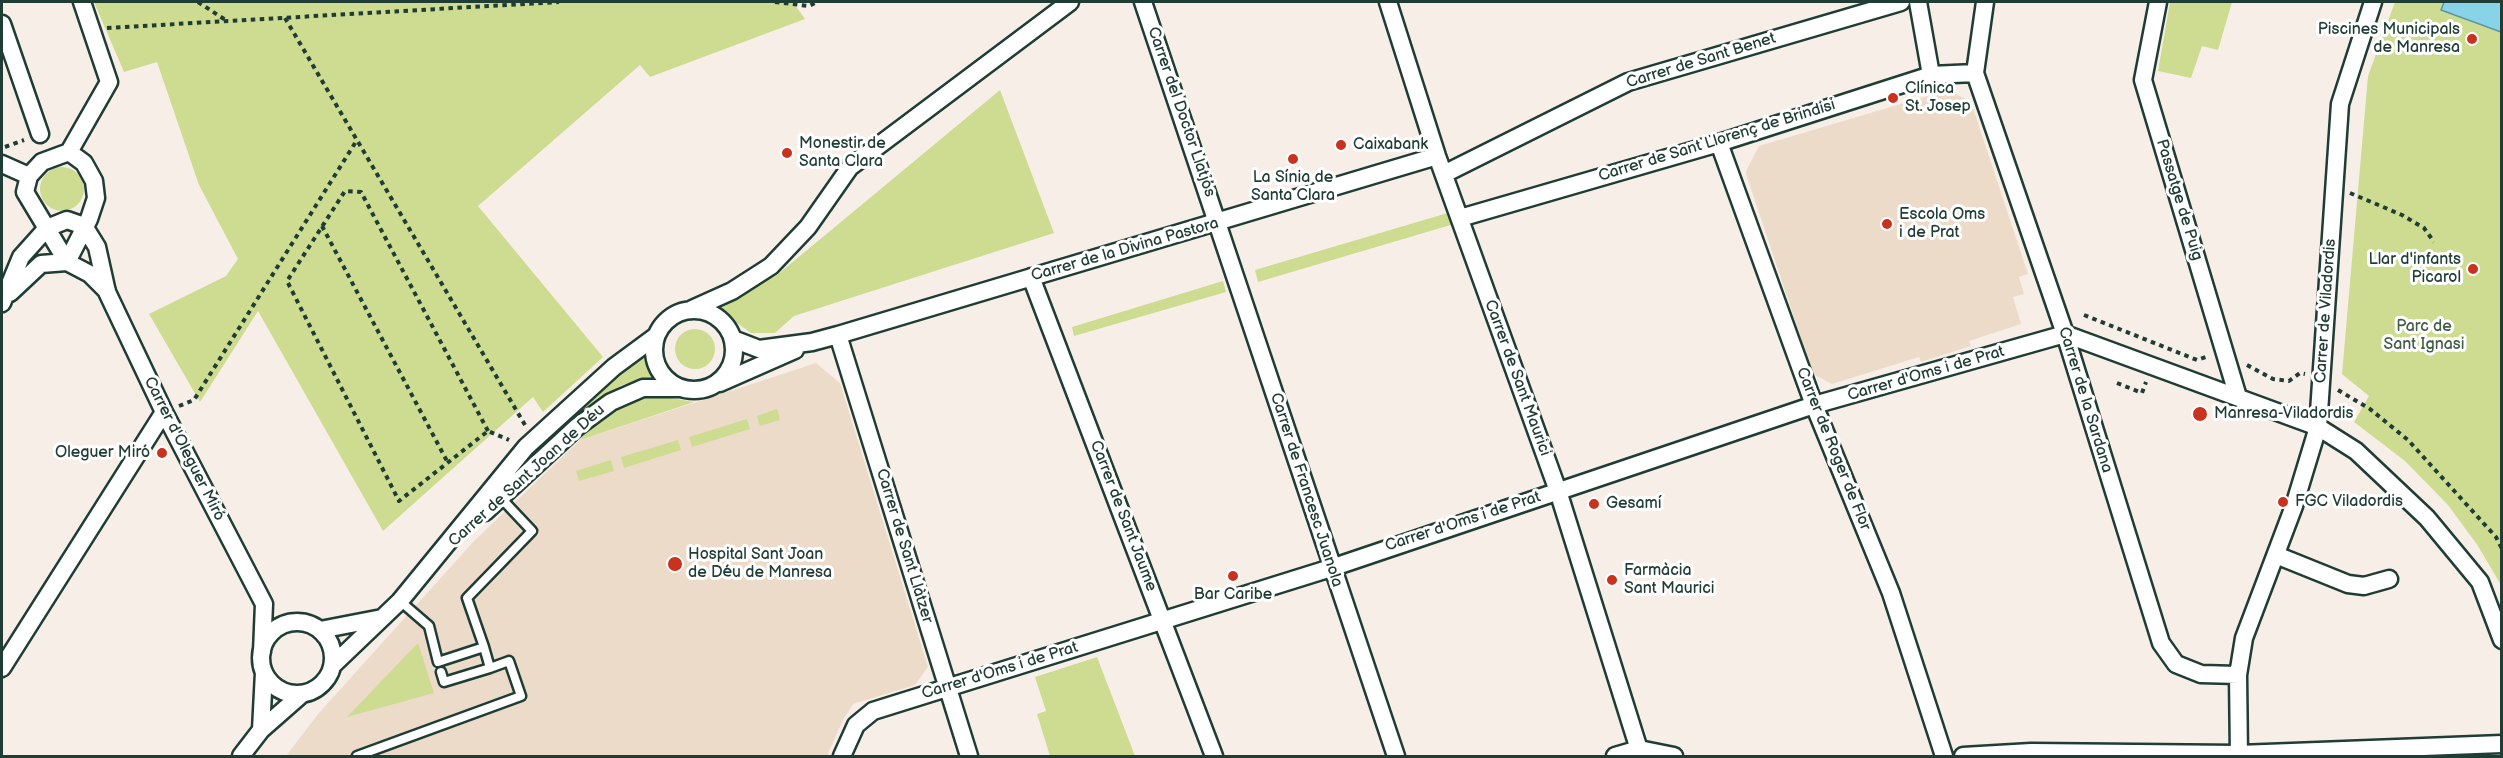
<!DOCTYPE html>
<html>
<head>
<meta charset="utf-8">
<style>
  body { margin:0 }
  #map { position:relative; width:2503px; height:758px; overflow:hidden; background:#f7efe7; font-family:"Balsamiq Sans",sans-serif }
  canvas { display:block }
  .frame { position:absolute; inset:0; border:3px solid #1f3d34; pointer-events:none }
</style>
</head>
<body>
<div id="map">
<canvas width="2503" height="758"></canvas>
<div class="frame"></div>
</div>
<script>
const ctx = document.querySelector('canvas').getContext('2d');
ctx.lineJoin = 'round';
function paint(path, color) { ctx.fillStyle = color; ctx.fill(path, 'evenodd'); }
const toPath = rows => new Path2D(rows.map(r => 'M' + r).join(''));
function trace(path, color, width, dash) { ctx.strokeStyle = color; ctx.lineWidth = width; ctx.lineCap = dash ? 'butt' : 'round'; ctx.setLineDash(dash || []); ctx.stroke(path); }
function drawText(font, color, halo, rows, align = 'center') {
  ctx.font = font + ' "Balsamiq Sans",sans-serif'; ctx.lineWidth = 6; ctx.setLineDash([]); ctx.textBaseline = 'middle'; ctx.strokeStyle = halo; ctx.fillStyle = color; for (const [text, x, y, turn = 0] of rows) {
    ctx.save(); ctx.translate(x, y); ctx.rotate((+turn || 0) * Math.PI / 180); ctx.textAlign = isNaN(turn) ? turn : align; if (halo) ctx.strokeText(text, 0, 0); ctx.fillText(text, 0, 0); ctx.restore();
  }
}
const built = toPath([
  [1948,90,1971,102,2028,274,2019,277,2024,294,2013,297,2021,324,1969,341,1971,346,1921,362,1919,357,1832,384,1813,374,1746,174,1747,169,1759,146],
  [816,363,840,383,928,667,915,685,853,704,843,720,827,756,286,756,318,714,474,541,580,440]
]);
const green = toPath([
  [94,2,793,2,805,19,650,77,640,65,478,206,603,357,543,412,533,397,383,531,258,311,200,402,149,314,226,276,238,259,199,185,157,62,124,72],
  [2170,2,2232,2,2218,50,2202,46,2191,78,2158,71],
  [2395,2,2501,2,2501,585,2478,546,2448,505,2405,461,2354,422,2369,396,2342,374,2368,76],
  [1000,90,1054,233,794,316,775,333,751,333,715,307,777,275],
  '40 189a22 22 0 1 1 44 0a22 22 0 1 1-44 0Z',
  [1451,212,1454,224,1258,282,1255,270],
  [1223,281,1226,292,1074,336,1072,327],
  '675 349a20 20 0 1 1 40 0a20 20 0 1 1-40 0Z',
  [646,353,656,377,622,385,602,397,557,439,550,433,597,387],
  [654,395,694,402,580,440,592,425,613,407],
  [777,409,780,420,760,426,757,416],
  [747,419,750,429,692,447,689,437],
  [678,440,681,450,624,468,621,457],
  [611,460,614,471,579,481,576,471],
  [418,643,434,693,347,717],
  [1097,657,1135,756,1050,756,1037,714,1046,711,1035,677]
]);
const water = toPath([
  [2444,2,2501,2,2501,32,2441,10,2444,2]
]);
const path = toPath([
  [198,2,227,21],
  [775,2,809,6,817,2],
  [285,18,525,425],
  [107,28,559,2],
  [5,147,24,140],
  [2350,193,2402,215,2424,228,2434,242],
  [322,226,448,463],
  [2084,315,2197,360,2209,356],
  [2247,365,2273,379,2289,381,2300,373,2305,374],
  [2117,383,2142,393,2146,382],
  [2338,390,2370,409,2408,440,2496,537,2502,549],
  [179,406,194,400,357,140],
  [2202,415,2206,410],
  [488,431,361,192,345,191,287,281,399,501,488,431,509,440]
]);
const lane = toPath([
  [400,601,429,626,438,662,484,647,467,598,532,531,500,497],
  [441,672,444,682,490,668,484,647],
  [357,756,521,696,509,661,490,668]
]);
const street = toPath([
  [1143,2,1396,756],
  [1388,2,1437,156,1558,491,1641,756],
  [1918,2,1931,75],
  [1985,2,1975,73,2065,334,2161,643,2176,664,2201,674,2238,675],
  [2158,2,2143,80,2238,397],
  [2,24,40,134],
  [1719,143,1814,405,1891,593,1944,756],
  [69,152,109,82,82,2],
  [2,164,29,176],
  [1444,174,1628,82,1901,2],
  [1460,218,1719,143,1931,75,1975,73],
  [67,262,89,219,96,198,94,181,84,163,69,152,42,162,29,176,25,192,67,262,90,274,107,291],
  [1031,277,1214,756],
  [10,293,41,264,67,262],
  [2,303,21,257,47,228,67,220,84,226,97,247,107,292,164,412,264,604,262,652],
  [692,309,732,291,771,266,808,227,850,167,1070,2],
  '654 350a40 40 0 1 1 80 0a40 40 0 1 1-80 0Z',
  [2065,334,2318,427,2356,451,2427,518,2480,582,2502,640],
  [838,335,969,756],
  [733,339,759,349,812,342,838,335,1437,156],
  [720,383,795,350],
  [485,512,577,427,611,402,643,388,680,388],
  [2276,555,2348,584,2364,586,2389,579],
  '261 658a36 36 0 1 1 72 0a36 36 0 1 1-72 0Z',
  [320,630,382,618],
  [332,666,400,601,526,447,614,367,656,336],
  [2,668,164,412],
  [261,730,264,672],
  [241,756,261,730,302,694],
  [842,756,856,725,873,711,1331,568,1814,405,2065,334],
  [1615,756,1639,749,1674,756],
  [1963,756,2031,752,2239,754,2502,744],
  [2239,756,2238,675,2244,638,2294,506,2318,427,2340,104,2373,2]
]);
const markers = [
  [2472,39,6,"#c8321e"],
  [1893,98,6,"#c8321e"],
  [1341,145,6,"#c8321e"],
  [787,153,6,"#c8321e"],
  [1293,159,6,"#c8321e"],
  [1887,224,6,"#c8321e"],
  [2473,269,6,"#c8321e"],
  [2200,414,8,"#c8321e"],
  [162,453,6,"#c8321e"],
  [2283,502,6,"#c8321e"],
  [1594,504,6,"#c8321e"],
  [675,564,8,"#c8321e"],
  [1233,576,6,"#c8321e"],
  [1612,580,6,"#c8321e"]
];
const poiNames = [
  ["Piscines Municipals",2460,30,"right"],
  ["de Manresa",2460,48,"right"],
  ["Clínica",1905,89],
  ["St. Josep",1905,107],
  ["Monestir de",799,144],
  ["Santa Clara",799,162],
  ["Caixabank",1353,145],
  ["La Sínia de",1293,178,"center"],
  ["Santa Clara",1293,196,"center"],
  ["Escola Oms",1899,215],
  ["i de Prat",1899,233],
  ["Llar d'infants",2461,260,"right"],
  ["Picarol",2461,278,"right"],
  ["Manresa-Viladordis",2214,414],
  ["Oleguer Miró",150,453,"right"],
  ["FGC Viladordis",2295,502],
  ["Gesamí",1606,504],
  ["Hospital Sant Joan",688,555],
  ["de Déu de Manresa",688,573],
  ["Farmàcia",1624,571],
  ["Sant Maurici",1624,589],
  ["Bar Caribe",1233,595,"center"]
];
const streetNames = [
  ["Carrer de Sant Benet",1701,61,-17],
  ["Carrer del Doctor Llatjós",1181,112,71],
  ["Carrer de Sant Llorenç de Brindisi",1717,141,-17],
  ["Passatge de Puig",2179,200,73],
  ["Carrer de la Divina Pastora",1125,250,-16],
  ["Carrer de Viladordis",2326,311,-86],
  ["Carrer d'Oms i de Prat",1926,374,-16],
  ["Carrer de Sant Maurici",1517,378,70],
  ["Carrer de la Sardana",2085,400,73],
  ["Carrer d'Oleguer Miró",184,449,63],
  ["Carrer de Roger de Flor",1833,449,68],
  ["Carrer de Sant Joan de Déu",527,476,-42],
  ["Carrer de Francesc Juanola",1306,490,72],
  ["Carrer de Sant Jaume",1123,516,69],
  ["Carrer d'Oms i de Prat",1463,522,-18],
  ["Carrer de Sant Llàtzer",904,546,73],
  ["Carrer d'Oms i de Prat",1000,671,-17]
];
const parkNames = [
  ["Parc de",2424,327],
  ["Sant Ignasi",2424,345]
];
paint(built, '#eddbca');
paint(green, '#cddc90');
paint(water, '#88d3e8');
trace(water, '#5e97a0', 1.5);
trace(lane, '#1f3d34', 13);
trace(street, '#1f3d34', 21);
trace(path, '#1f3d34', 4, [4.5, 4.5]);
trace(lane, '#fff', 8);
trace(street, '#fff', 16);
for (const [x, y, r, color] of markers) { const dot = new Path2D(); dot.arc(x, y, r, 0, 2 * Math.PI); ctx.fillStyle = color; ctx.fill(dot); trace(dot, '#fff', 2); }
drawText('16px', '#1f3d34', '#fff', poiNames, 'left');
drawText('16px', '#1f3d34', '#fff', streetNames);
drawText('16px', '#425d46', '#fff', parkNames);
</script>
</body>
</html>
